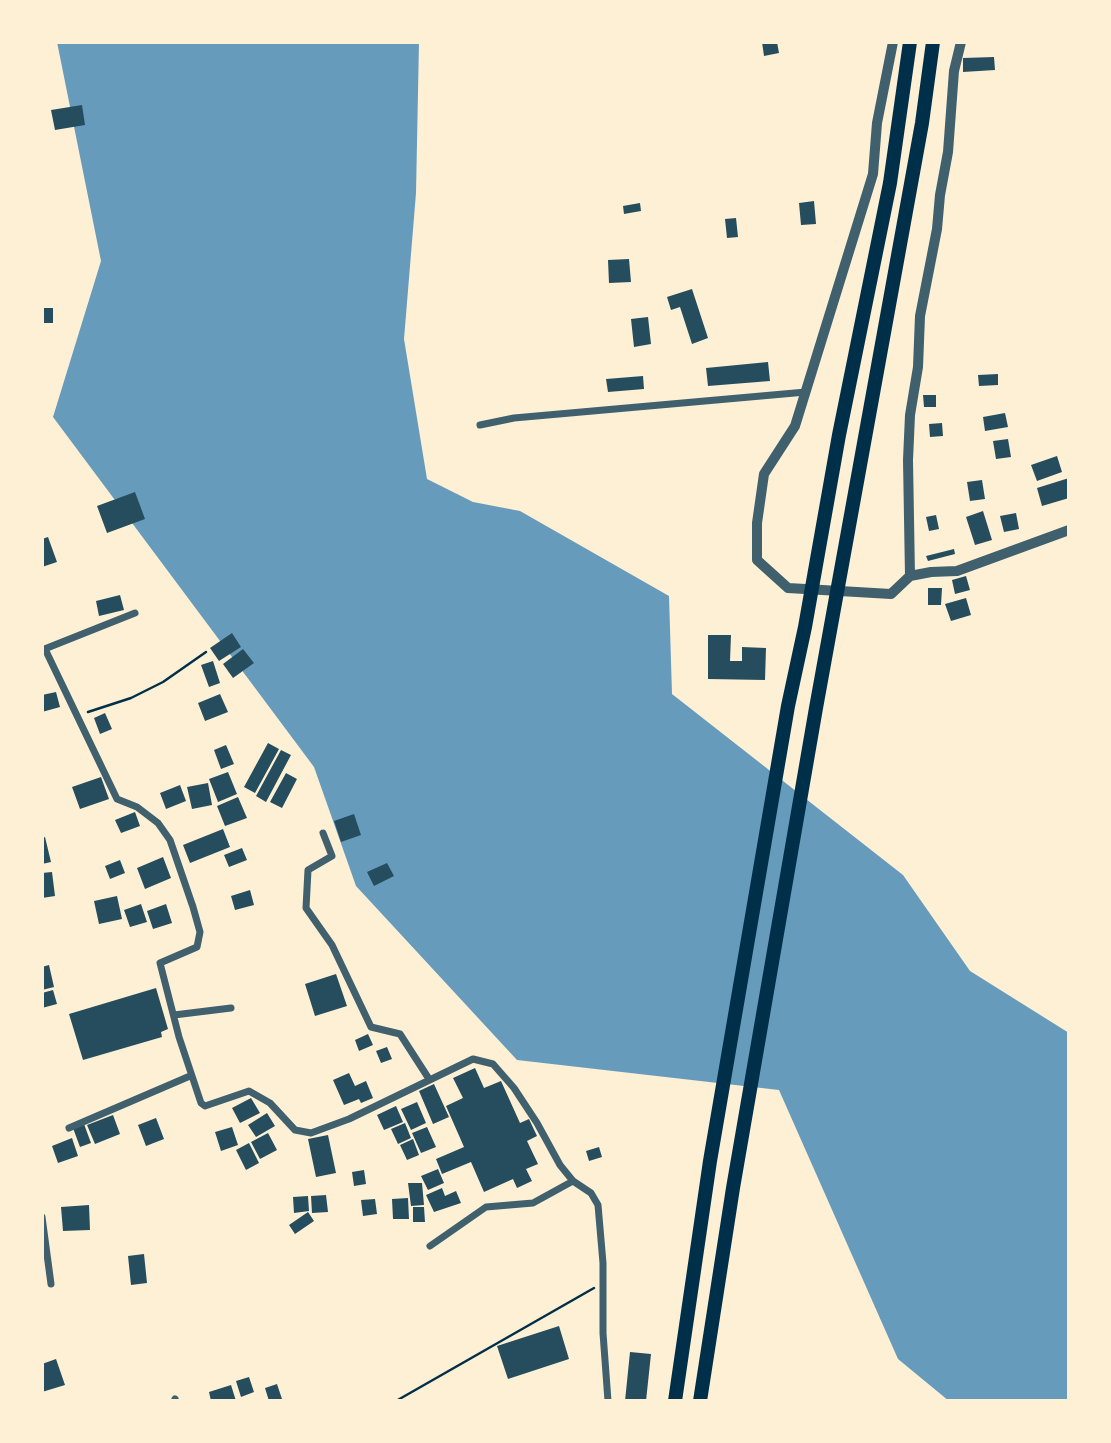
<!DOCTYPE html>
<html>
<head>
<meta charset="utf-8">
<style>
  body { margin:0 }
  #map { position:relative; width:1111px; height:1443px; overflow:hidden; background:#fdf0d5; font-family:"Space Grotesk",sans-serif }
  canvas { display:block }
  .frame { position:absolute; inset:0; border:44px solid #fdf0d5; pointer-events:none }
</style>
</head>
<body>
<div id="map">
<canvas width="1111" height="1443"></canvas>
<div class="frame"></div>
</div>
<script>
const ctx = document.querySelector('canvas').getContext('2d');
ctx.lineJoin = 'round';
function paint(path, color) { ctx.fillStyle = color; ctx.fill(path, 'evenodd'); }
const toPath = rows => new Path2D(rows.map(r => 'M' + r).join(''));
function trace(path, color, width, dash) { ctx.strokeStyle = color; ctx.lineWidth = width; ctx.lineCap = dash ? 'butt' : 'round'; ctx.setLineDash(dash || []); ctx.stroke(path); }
const water = toPath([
  [57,42,419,42,416,193,404,339,427,479,473,502,520,511,669,596,672,694,903,875,970,971,1069,1033,1069,1401,949,1401,898,1359,779,1090,517,1060,356,886,314,767,53,417,101,261]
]);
const building = toPath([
  [762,42,777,42,779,53,764,56],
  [994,57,995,70,963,72,963,58],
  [82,105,85,125,55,130,51,110],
  [814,201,816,224,801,225,799,203],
  [640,203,641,211,624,214,623,206],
  [736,218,738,237,727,238,725,219],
  [629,259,631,282,609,283,608,260],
  [692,289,708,338,692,344,680,307,671,310,667,297],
  [42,308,53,308,53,323,42,323],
  [648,317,651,344,634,347,631,319],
  [768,362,770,381,708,386,706,368],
  [998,374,998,385,979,386,978,375],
  [643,376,644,389,608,392,606,379],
  [923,395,936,395,936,407,924,407],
  [1005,413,1008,427,985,431,983,417],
  [942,423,943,436,930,437,929,424],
  [1008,439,1011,457,996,459,993,441],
  [1057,456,1062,472,1037,481,1031,465],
  [1069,478,1069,498,1042,506,1037,488],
  [982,480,985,499,970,501,967,482],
  [135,492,145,519,107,533,97,506],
  [983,511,992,540,975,545,966,517],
  [1016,513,1019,529,1004,532,1000,516],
  [936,515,939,529,929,531,926,517],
  [48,537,57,562,42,567,42,539],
  [954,549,955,554,928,561,926,556],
  [966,576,970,590,955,594,952,580],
  [928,588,942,588,941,605,928,605],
  [120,595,124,610,99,616,96,601],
  [966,598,971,615,951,621,945,604],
  [232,633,241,647,219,661,210,648],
  [708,635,731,635,730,661,742,661,742,647,766,648,765,680,708,679],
  [243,649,254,663,233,678,223,664],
  [213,661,220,683,209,687,201,665],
  [56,692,60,707,42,712,42,695],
  [220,694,228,712,205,721,198,703],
  [105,713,112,729,100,734,94,718],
  [268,743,279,749,255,793,244,787],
  [226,745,234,764,221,769,214,750],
  [281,750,291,755,266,802,256,796],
  [228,772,237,794,218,802,209,779],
  [286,773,297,779,282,808,270,802],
  [101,777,109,799,80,809,72,787],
  [208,783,212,805,192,809,187,787],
  [180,785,186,801,166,809,160,793],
  [238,797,247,818,225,826,217,806],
  [135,812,140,826,121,833,115,820],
  [354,814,361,835,341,842,334,821],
  [223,829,230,847,190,863,183,845],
  [45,837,51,862,42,864,42,838],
  [242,848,247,860,229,867,224,855],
  [163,857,171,878,145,889,137,868],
  [120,860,125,873,110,879,105,866],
  [387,863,394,876,374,886,367,872],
  [52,872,55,896,42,898,42,873],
  [250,890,254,905,235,910,231,896],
  [117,896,122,919,99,924,94,901],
  [141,904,147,922,130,927,124,910],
  [166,904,172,923,153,929,147,911],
  [49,965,54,987,42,990,42,967],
  [336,974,347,1006,315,1016,305,984],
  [156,988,168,1029,161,1032,162,1037,83,1060,69,1014],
  [53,990,57,1004,42,1008,42,993],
  [368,1034,373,1045,359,1051,355,1040],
  [387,1047,392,1059,381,1063,376,1051],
  [475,1068,484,1088,501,1081,520,1123,529,1119,537,1136,527,1141,538,1164,526,1169,532,1181,517,1188,513,1179,484,1192,471,1162,442,1174,436,1159,464,1147,446,1106,463,1098,453,1078],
  [349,1073,355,1086,366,1081,373,1098,361,1103,359,1099,344,1105,333,1080],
  [434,1084,449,1117,433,1124,419,1091],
  [251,1098,260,1113,240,1123,232,1108],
  [417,1102,426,1123,411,1130,401,1109],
  [396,1106,403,1122,384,1130,377,1115],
  [267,1113,275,1126,256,1137,248,1125],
  [113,1115,120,1134,95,1144,87,1125],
  [156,1118,164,1139,146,1146,138,1125],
  [405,1123,411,1138,398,1144,391,1129],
  [84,1124,91,1143,80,1147,73,1128],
  [232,1127,238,1145,221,1151,215,1132],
  [427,1127,436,1147,421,1153,412,1133],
  [268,1133,277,1150,260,1159,251,1142],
  [328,1135,336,1173,316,1177,308,1139],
  [72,1138,78,1156,58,1163,52,1146],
  [413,1139,419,1155,407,1160,400,1145],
  [249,1143,259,1163,246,1170,236,1150],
  [599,1147,602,1157,589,1161,586,1151],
  [438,1169,444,1183,428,1190,421,1176],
  [364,1170,366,1184,354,1186,352,1172],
  [408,1183,422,1183,424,1205,411,1206],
  [442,1188,445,1196,456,1191,461,1203,434,1212,426,1195],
  [326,1195,328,1212,312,1213,311,1196],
  [308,1196,309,1211,294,1213,293,1197],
  [408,1198,409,1219,393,1219,392,1199],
  [375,1199,377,1214,363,1216,361,1200],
  [89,1205,90,1230,63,1231,61,1207],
  [413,1207,424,1207,425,1222,413,1222],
  [308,1212,314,1221,295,1234,289,1225],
  [144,1254,147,1283,131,1285,128,1256],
  [559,1326,569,1359,508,1379,497,1346],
  [630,1352,651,1354,646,1401,625,1401],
  [56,1359,65,1385,42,1392,42,1364],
  [249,1377,254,1392,241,1397,236,1381],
  [277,1384,282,1399,269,1401,265,1388],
  [231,1385,236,1401,211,1401,209,1392]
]);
const path = toPath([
  [88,712,131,698,163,682,206,652],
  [396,1401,594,1288]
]);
const minor = toPath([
  [480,425,514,418,806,392],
  [45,649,117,799,137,807,158,823,170,840,193,907,200,932,197,947,160,963,179,1037,201,1103,205,1106,249,1091,270,1103,295,1130,311,1133,349,1119,473,1059,493,1064,514,1088,537,1123,560,1165,573,1181,591,1193,598,1205,603,1263,603,1333,608,1401],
  [42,650,135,613],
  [323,833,332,856,308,870,306,908,332,945,371,1027,400,1034,429,1079],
  [174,1015,231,1008],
  [69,1128,190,1076],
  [42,1217,51,1284],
  [430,1246,486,1207,533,1203,573,1181],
  [174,1401,175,1399]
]);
const tertiary = toPath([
  [893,42,877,123,873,174,795,426,764,474,757,523,757,560,788,588,891,594,910,576,908,460,910,415,918,367,920,316,937,229,940,195,948,152,954,71,961,42],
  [910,576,931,572,957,571,1069,530]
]);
const trunk = toPath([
  [675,1401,710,1161,788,706,805,627,839,435,890,183,910,42],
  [700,1401,733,1188,816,708,922,123,933,42]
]);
paint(water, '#669bbc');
paint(building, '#264d5e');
trace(path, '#003049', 2.5);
trace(minor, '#3f606c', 7);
trace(tertiary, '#3f606c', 10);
trace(trunk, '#003049', 14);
</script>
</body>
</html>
